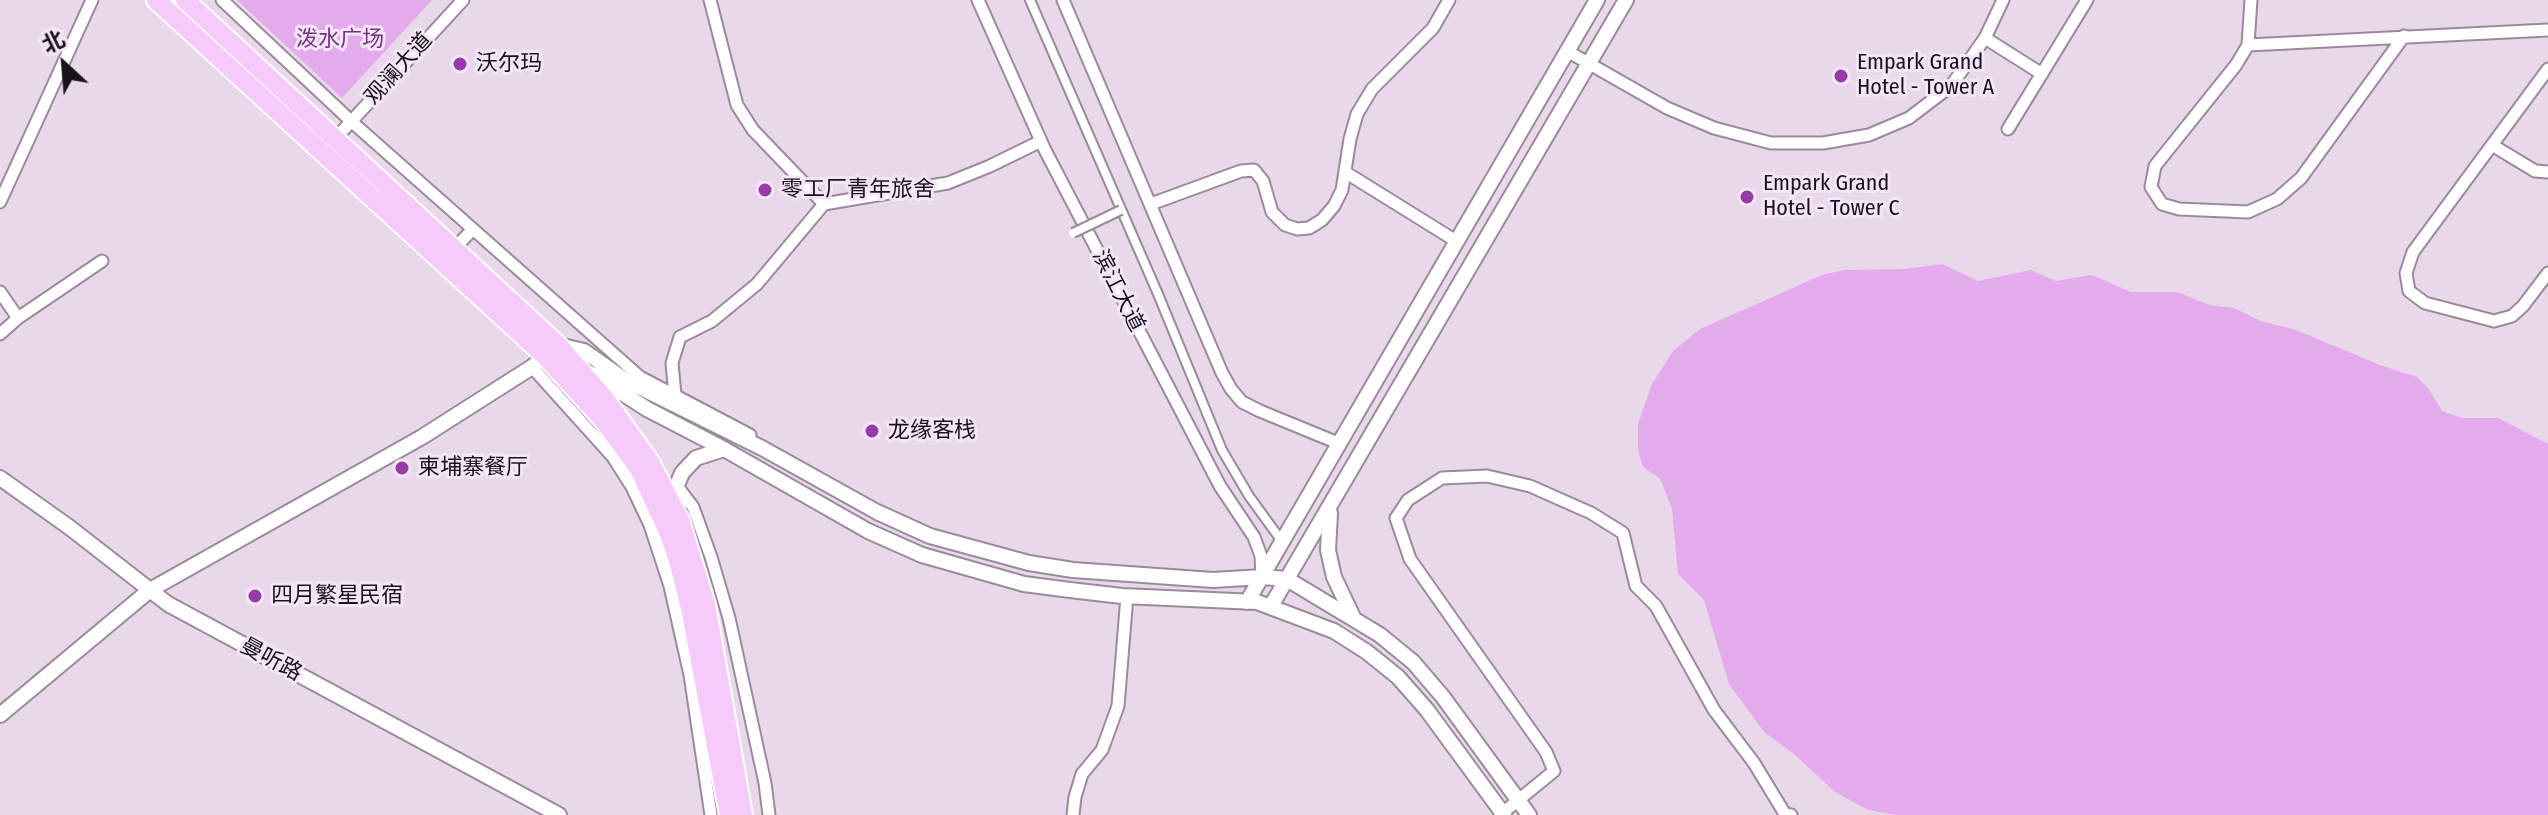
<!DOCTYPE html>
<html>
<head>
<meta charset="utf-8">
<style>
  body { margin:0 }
  #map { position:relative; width:2548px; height:815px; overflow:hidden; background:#e8d8ea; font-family:"Fira Sans Condensed","Noto Sans SC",sans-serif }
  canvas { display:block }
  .north { position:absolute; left:24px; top:24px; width:80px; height:80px; -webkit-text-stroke:6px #f5e5f8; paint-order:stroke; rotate:334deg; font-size:22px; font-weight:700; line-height:32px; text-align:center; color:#181319 }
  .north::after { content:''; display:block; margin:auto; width:28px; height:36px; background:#181319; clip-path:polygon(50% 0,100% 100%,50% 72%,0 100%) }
</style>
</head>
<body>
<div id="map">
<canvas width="2548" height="815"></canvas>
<div class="north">北</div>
</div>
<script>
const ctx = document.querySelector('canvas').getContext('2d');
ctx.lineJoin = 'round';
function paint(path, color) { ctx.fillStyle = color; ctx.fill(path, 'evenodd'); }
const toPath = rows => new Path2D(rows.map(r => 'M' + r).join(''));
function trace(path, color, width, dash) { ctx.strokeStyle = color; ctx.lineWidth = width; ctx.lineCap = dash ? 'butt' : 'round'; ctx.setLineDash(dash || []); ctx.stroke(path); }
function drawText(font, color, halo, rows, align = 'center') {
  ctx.font = font + ' "Fira Sans Condensed","Noto Sans SC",sans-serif'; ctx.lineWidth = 6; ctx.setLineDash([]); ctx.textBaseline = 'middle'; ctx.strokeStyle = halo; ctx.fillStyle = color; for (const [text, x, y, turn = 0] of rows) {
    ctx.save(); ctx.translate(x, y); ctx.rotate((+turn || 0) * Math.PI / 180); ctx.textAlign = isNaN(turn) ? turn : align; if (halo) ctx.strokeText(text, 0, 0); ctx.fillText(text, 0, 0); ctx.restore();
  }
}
const green = toPath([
  [237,0,432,0,342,98],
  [1942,264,1978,281,2031,270,2056,281,2092,275,2131,292,2178,292,2209,305,2234,308,2261,321,2296,330,2380,365,2417,377,2428,388,2442,411,2462,418,2498,418,2548,444,2548,815,1896,815,1868,810,1835,792,1794,754,1764,732,1729,684,1704,600,1678,574,1672,509,1660,478,1643,467,1638,450,1638,424,1652,384,1673,351,1700,329,1822,275,1844,270,1905,269]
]);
const pedestrian = toPath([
  [1030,0,1158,294,1222,450,1249,496,1281,540]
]);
const minor = toPath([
  [222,0,352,122,640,377,750,435],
  [710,0,737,105,753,130,824,204],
  [978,0,1045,150,1220,486,1254,537,1261,556,1262,577],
  [1063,0,1222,373,1231,389,1242,402,1260,411,1338,443],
  [2251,0,2248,45,2236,65,2155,166,2151,187,2162,204,2179,209,2248,212,2277,199,2301,178,2404,36],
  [1985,38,2042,74],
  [2248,45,2548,30],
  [1567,51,1667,108,1714,128,1771,143,1823,143,1869,135,1909,118,1951,86,1985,38,2003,0],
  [2548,69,2413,252,2406,273,2409,291,2425,303,2494,321,2512,316,2523,306,2548,273],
  [2008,129,2087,0],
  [336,138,463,0],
  [2492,145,2535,171,2548,172],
  [1345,172,1456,241],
  [0,202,92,0],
  [1151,204,1241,171,1254,170,1263,181,1272,212,1285,225,1297,229,1309,228,1322,220,1334,206,1342,190,1350,139,1357,114,1372,89,1433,28,1449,0],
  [454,249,472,230],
  [0,292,18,318],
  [0,334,18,318,102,261],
  [532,367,613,457,632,487,650,525,670,586,690,675,711,815],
  [675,395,672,363,680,337,712,321,757,284,824,204,948,183,990,166,1041,141],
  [677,486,693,507,711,557,729,618,765,783,769,815],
  [1073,815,1075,797,1082,774,1102,750,1118,706,1127,596],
  [1500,815,1554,771,1546,752,1410,559,1396,518,1408,500,1442,478,1487,476,1530,486,1591,513,1623,533,1636,586,1656,606,1714,710,1754,763,1785,814,1791,815]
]);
const tertiary = toPath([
  [580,369,596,376,647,409,724,449,868,531,922,555,1024,584,1070,590,1122,596,1257,602,1334,631,1367,652,1398,677,1427,710,1504,815],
  [0,478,69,527,168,604,559,815],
  [679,512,677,485,682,473,696,458,724,449],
  [1330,513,1328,550,1334,577,1354,619],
  [1247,602,1597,0],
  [1271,606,1626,0],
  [0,715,150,590,422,437,532,367,558,345,584,351,625,380,762,448,877,512,930,536,1029,563,1073,570,1213,580,1262,577,1287,579,1380,635,1413,662,1443,697,1529,815]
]);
const trunk = toPath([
  [156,0,545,356,603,420,639,469,669,534,680,567,691,613,729,815],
  [185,0,558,345,605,399,650,462,680,520,706,605,743,815]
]);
const pedestrianBridge = toPath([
  [1073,233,1121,210]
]);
const markers = [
  [460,64,8,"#973ba6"],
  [1841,76,8,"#973ba6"],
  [765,190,8,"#973ba6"],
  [1747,197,8,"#973ba6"],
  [872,431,8,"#973ba6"],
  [402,468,8,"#973ba6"],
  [255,596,8,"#973ba6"]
];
const parkNames = [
  ["泼水广场",340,40]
];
const poiNames = [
  ["Empark Grand",1857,63],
  ["Hotel - Tower A",1857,88],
  ["沃尔玛",476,64],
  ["Empark Grand",1763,184],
  ["Hotel - Tower C",1763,209],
  ["零工厂青年旅舍",781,190],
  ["龙缘客栈",888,431],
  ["柬埔寨餐厅",418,468],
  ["四月繁星民宿",271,596]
];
const streetNames = [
  ["观澜大道",399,69,-48],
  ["滨江大道",1118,291,63],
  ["曼听路",271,660,28]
];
paint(green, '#e4aaed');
trace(pedestrian, '#9a8b9c', 12);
trace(minor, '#9a8b9c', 15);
trace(tertiary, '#9a8b9c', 18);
trace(trunk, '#fff', 22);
trace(pedestrian, '#fff', 8);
trace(minor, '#fff', 11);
trace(tertiary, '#fff', 14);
trace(trunk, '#f6cbfc', 18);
trace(pedestrianBridge, '#9a8b9c', 12, []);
trace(pedestrianBridge, '#fff', 8);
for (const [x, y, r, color] of markers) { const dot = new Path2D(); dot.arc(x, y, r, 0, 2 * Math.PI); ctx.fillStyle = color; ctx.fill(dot); trace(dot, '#f5e5f8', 3); }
drawText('22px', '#773382', '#f5e5f8', parkNames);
drawText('22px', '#181319', '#f5e5f8', poiNames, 'left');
drawText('22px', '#181319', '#f5e5f8', streetNames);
</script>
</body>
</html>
